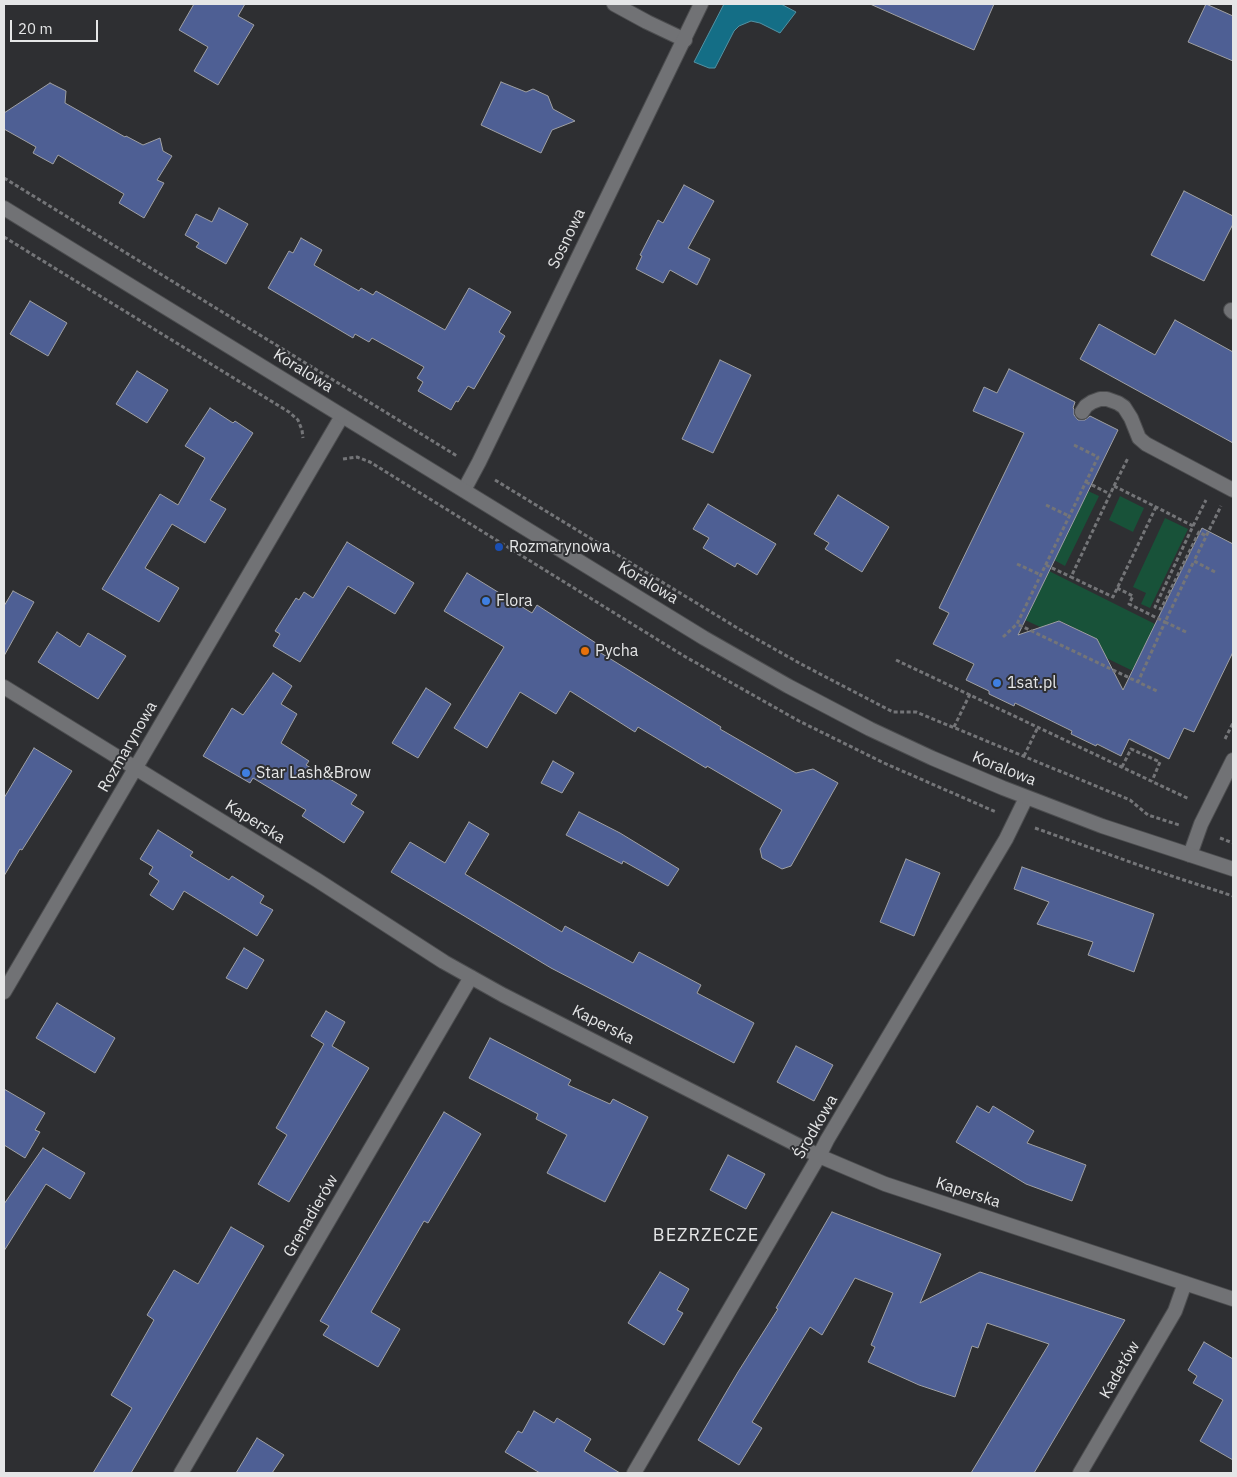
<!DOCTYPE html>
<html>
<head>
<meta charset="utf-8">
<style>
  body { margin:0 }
  #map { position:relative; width:1237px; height:1477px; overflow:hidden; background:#2e2f32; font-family:"IBM Plex Sans",sans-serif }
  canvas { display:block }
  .frame { position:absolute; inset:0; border:5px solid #e5e6e7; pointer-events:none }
  .scale { position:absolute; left:10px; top:20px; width:88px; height:22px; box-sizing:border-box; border:2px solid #e5e6e7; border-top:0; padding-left:6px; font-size:15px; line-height:18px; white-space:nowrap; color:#e5e6e7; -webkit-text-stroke:4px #2e2f32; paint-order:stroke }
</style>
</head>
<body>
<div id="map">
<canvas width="1237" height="1477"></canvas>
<div class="frame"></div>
<div class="scale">20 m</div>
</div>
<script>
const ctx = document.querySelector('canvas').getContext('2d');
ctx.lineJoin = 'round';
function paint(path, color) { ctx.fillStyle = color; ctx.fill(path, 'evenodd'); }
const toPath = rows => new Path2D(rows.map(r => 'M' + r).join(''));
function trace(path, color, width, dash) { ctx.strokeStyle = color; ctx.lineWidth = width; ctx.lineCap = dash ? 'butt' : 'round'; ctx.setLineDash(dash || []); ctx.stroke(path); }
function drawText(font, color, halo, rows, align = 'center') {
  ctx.font = font + ' "IBM Plex Sans",sans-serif'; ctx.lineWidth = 4; ctx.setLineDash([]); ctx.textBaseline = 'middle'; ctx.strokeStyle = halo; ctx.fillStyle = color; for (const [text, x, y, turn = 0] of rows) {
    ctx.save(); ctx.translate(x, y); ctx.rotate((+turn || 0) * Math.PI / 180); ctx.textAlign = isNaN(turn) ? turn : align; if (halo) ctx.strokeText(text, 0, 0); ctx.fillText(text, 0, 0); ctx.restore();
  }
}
const green = toPath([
  [1088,491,1099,496,1065,566,1054,560],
  [1120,496,1144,508,1133,532,1109,520],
  [1165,518,1188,529,1150,608,1141,604,1146,593,1133,587],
  [1049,571,1155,624,1133,671,1098,654,1097,639,1060,621,1052,623,1049,631,1025,620]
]);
const water = toPath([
  [724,4,781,4,796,12,780,33,760,23,751,21,739,26,734,31,715,68,709,68,694,62,724,4]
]);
const building = toPath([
  [194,4,245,4,238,16,254,25,218,85,194,71,208,47,179,30,194,4],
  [870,4,994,4,974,50,870,4],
  [1206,4,1233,16,1233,61,1188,42,1206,4],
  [501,82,526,92,533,89,548,96,553,109,575,121,552,130,541,153,481,125,501,82],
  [50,83,66,91,65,103,125,137,126,136,143,145,160,138,163,151,172,156,157,180,164,183,144,218,119,203,124,194,58,155,53,164,33,153,36,147,4,129,4,113,50,83],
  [684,185,714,201,688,248,710,259,697,285,670,270,663,283,636,269,642,256,640,255,658,220,663,223,684,185],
  [1184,191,1233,216,1233,224,1204,281,1151,255,1184,191],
  [219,208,248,224,226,264,196,247,199,243,185,235,196,214,212,222,219,208],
  [301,238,322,250,314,265,359,291,361,288,373,295,376,291,445,330,469,288,511,312,499,332,505,336,474,389,468,386,458,402,456,401,451,410,418,391,423,382,417,378,424,367,372,338,369,342,355,334,353,338,268,288,289,251,293,253,301,238],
  [30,301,67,323,48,356,10,334,30,301],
  [1175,320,1233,352,1233,443,1080,359,1099,324,1155,355,1175,320],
  [720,360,751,375,713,453,682,439,720,360],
  [1009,369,1075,402,1073,408,1074,409,1074,415,1078,420,1085,420,1090,416,1118,430,1018,635,1059,621,1097,639,1123,690,1202,528,1233,544,1233,652,1194,732,1184,728,1169,759,1129,739,1121,756,1097,744,1096,746,1071,734,1072,731,1015,703,1014,706,989,694,989,691,966,680,974,664,933,644,949,613,939,608,1024,433,973,411,984,387,997,393,1009,369],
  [137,371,168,390,147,423,116,404,137,371],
  [210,408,233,423,235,421,253,433,210,500,226,509,205,543,172,524,145,568,179,588,159,622,102,589,160,494,178,505,205,458,185,446,210,408],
  [838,495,889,527,862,572,825,549,829,543,814,534,838,495],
  [708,504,776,544,757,575,737,563,735,567,703,548,709,538,693,529,708,504],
  [347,542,414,583,395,614,348,586,300,662,273,646,280,634,275,631,296,598,299,600,304,592,313,598,347,542],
  [467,573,532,613,537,605,599,645,596,650,721,727,720,729,796,773,813,769,838,783,791,866,782,869,762,858,760,849,782,810,707,766,706,768,638,727,635,732,570,691,556,714,520,692,487,748,454,728,504,647,444,611,467,573],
  [13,591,34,602,4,656,4,606,13,591],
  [57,632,80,647,88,633,126,656,98,699,38,662,57,632],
  [273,673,292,686,281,704,297,714,281,743,309,761,306,765,357,795,351,804,364,812,344,843,302,816,306,810,253,778,250,783,203,756,232,708,243,715,273,673],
  [426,688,451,704,418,758,392,743,426,688],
  [34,748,72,771,22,850,20,849,4,876,4,798,34,748],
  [553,761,574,773,562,793,541,783,553,761],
  [579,812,620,833,679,869,668,886,625,862,623,861,622,864,566,835,579,812],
  [469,822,489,834,465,874,562,932,565,926,633,963,639,952,701,985,697,993,754,1023,734,1063,551,968,391,872,410,842,445,863,469,822],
  [158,830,193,852,190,856,229,880,232,876,264,896,260,903,273,910,257,936,184,891,173,910,150,895,159,881,149,874,153,867,140,859,158,830],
  [906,859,940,873,914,936,880,922,906,859],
  [1022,867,1154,914,1134,972,1088,955,1093,942,1037,924,1049,902,1014,889,1022,867],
  [244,948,264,960,247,989,226,978,244,948],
  [57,1003,115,1038,95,1073,36,1038,57,1003],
  [326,1011,345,1022,332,1046,369,1068,289,1202,258,1184,287,1135,276,1128,324,1044,311,1036,326,1011],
  [490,1038,571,1080,568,1085,610,1104,613,1099,648,1117,605,1202,547,1173,567,1135,536,1119,538,1114,469,1078,490,1038],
  [796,1046,833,1065,814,1101,777,1082,796,1046],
  [4,1089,45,1113,35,1130,40,1132,25,1158,4,1145,4,1089],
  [977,1106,989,1113,993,1106,1034,1131,1027,1143,1086,1165,1072,1201,1026,1184,956,1142,977,1106],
  [444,1112,481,1134,428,1223,424,1221,371,1312,400,1329,378,1367,323,1335,329,1326,320,1321,444,1112],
  [43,1148,85,1173,70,1199,46,1184,4,1251,4,1204,43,1148],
  [728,1155,765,1174,746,1209,710,1190,728,1155],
  [832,1212,941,1254,920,1303,980,1272,1125,1320,1034,1473,971,1473,1049,1344,987,1323,978,1348,972,1346,955,1397,919,1385,868,1362,875,1347,871,1345,893,1293,855,1278,822,1335,810,1327,752,1422,762,1428,739,1465,698,1440,738,1372,778,1309,776,1308,832,1212],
  [231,1227,264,1246,131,1473,93,1473,132,1408,111,1395,154,1320,147,1315,174,1270,198,1284,231,1227],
  [660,1272,689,1289,677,1310,683,1313,664,1345,628,1323,660,1272],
  [1204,1342,1233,1359,1233,1460,1200,1441,1223,1400,1193,1383,1197,1376,1188,1370,1204,1342],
  [534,1411,554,1423,557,1418,591,1439,584,1451,620,1473,540,1473,505,1452,518,1431,522,1433,534,1411],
  [257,1438,284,1455,272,1473,236,1473,257,1438]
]);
const path = toPath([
  [4,178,457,456],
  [4,237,289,412,298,420,302,430,303,438],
  [1074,445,1098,457,1017,624,1138,682],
  [343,459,357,457,370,462,684,656,799,721,884,763,996,812],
  [495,480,739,629,801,664,893,712,916,712,1130,800,1148,815,1179,825],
  [1086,482,1110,494],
  [1114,486,1128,458],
  [1046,505,1069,516],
  [1156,507,1113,597,1071,577,1114,486,1156,507,1193,526,1155,607,1161,609,1199,532,1206,536],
  [1193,526,1206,500],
  [1017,564,1041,575],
  [1046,565,1071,577],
  [1215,572,1194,561,1221,506],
  [1117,588,1133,596,1129,604,1165,622,1138,682,1157,691],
  [1186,632,1165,622,1194,561],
  [1003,637,1017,624],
  [896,660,1189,799],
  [954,727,970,694],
  [1225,739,1233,723],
  [1024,756,1038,727],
  [1122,767,1131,749,1160,762,1152,781],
  [1035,828,1147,868,1233,896],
  [1220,838,1233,843]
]);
const service = toPath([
  [614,4,647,22,685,40],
  [1231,310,1233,312]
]);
const minor = toPath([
  [1082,412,1086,406,1092,402,1100,399,1107,399,1118,403,1124,407,1131,418,1139,438,1146,444,1233,490],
  [464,490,479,462,701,4],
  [4,687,317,880,444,962,503,995,819,1156,885,1184,1233,1299],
  [1190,855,1201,824,1233,760],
  [4,992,342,416],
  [181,1473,471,977],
  [634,1473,819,1156,827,1140,1006,839,1026,798],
  [1080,1473,1175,1311,1185,1283]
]);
const tertiary = toPath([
  [4,208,704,638,788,686,870,729,932,758,1003,788,1102,826,1233,869]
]);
const markers = [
  [499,547,5,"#1a4fb4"],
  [486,601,5,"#3f7fe0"],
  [585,651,5,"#e8710a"],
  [997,683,5,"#3f7fe0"],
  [246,773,5,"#3f7fe0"]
];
const streetNames = [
  ["Sosnowa",567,239,-64],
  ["Koralowa",303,371,32],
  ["Koralowa",648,583,31],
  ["Rozmarynowa",128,747,-60],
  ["Koralowa",1004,769,22],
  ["Kaperska",255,822,32],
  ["Kaperska",603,1025,27],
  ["Środkowa",816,1127,-60],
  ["Kaperska",968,1193,18],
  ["Grenadierów",311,1216,-60],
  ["Kadetów",1120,1370,-60]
];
const poiNames = [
  ["Rozmarynowa",509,547],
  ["Flora",496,601],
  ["Pycha",595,651],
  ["1sat.pl",1007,683],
  ["Star Lash&Brow",256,773]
];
const neighbourhoodNames = [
  ["BEZRZECZE",706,1236]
];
paint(green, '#185239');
paint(water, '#146e86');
trace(water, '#5392a3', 1);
paint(building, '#4e5f94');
trace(building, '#9fa0a3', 1);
trace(service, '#4c4d4f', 16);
trace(minor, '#4c4d4f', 16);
trace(tertiary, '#4c4d4f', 16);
trace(path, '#747578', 3, [4, 2.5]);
trace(service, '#717275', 14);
trace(minor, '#717275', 14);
trace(tertiary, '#717275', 14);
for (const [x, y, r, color] of markers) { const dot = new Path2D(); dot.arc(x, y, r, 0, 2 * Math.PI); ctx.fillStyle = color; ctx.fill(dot); trace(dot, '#2e2f32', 2); }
drawText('16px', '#e5e6e7', '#2e2f32', streetNames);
drawText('16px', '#e5e6e7', '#2e2f32', poiNames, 'left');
ctx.letterSpacing = '1px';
drawText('18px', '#e5e6e7', '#2e2f32', neighbourhoodNames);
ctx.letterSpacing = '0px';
</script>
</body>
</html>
